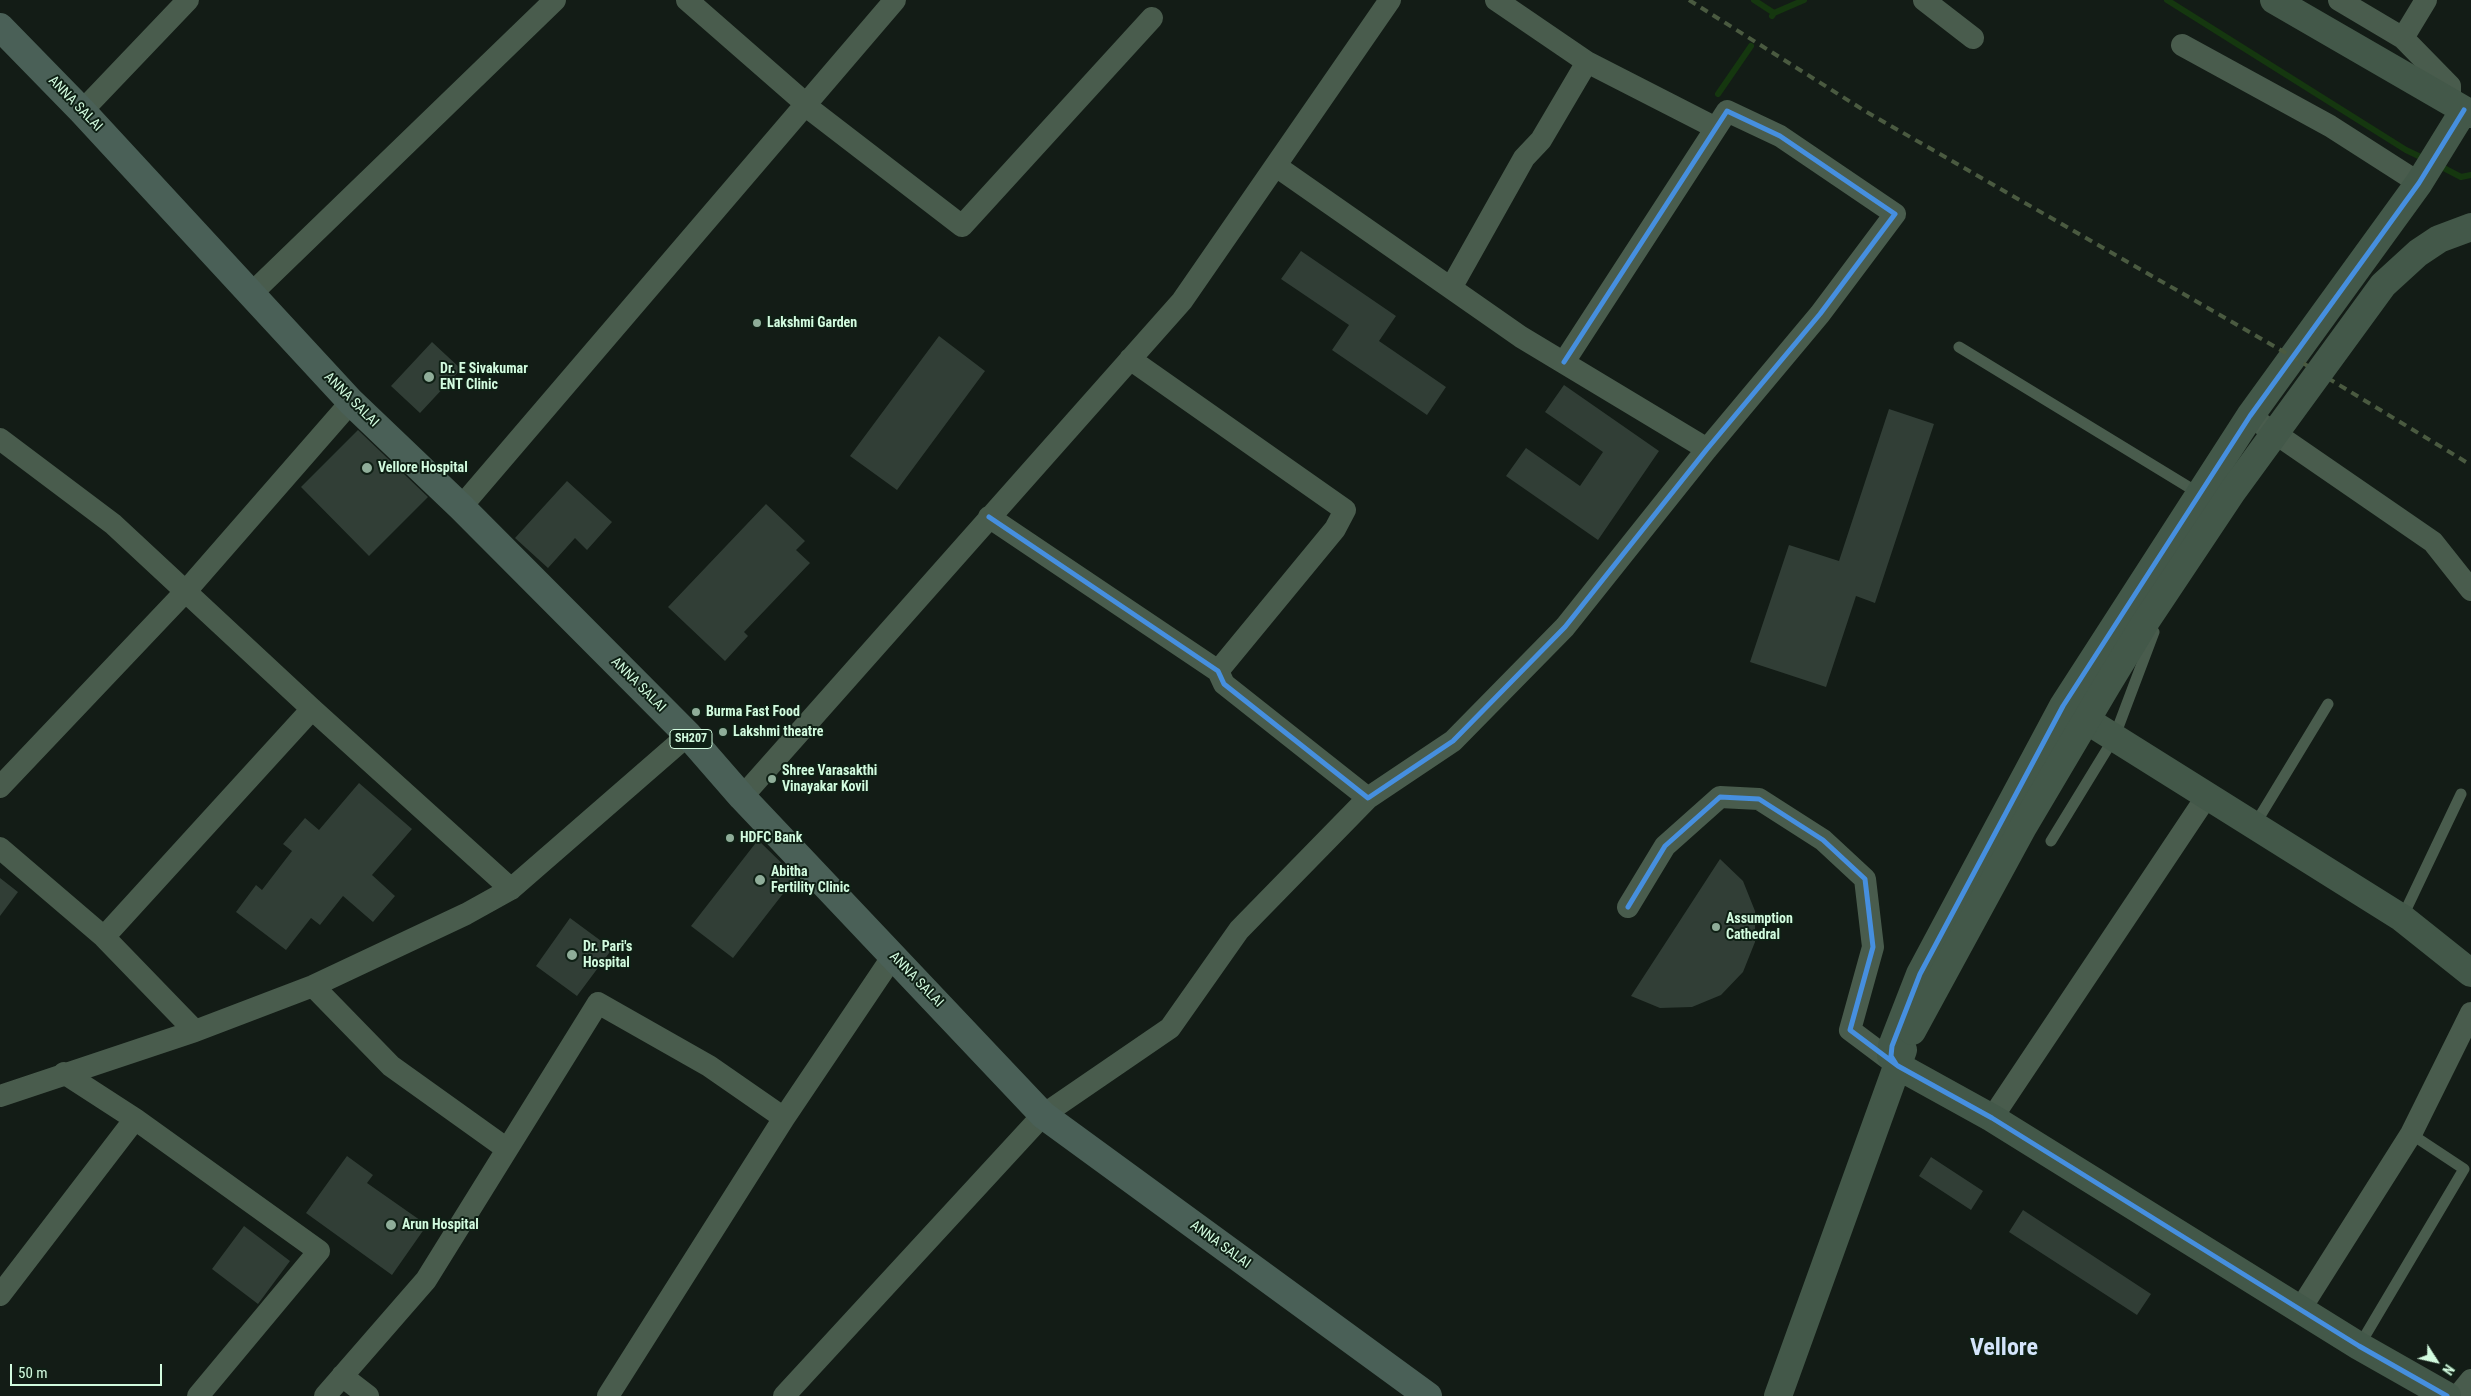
<!DOCTYPE html>
<html>
<head>
<meta charset="utf-8">
<style>
  body { margin:0 }
  #map { position:relative; width:2471px; height:1396px; overflow:hidden; background:#131c16; font-family:"Roboto Condensed",sans-serif }
  canvas { display:block }
  .north { position:absolute; left:2411px; top:1336px; width:50px; height:50px; -webkit-text-stroke:4px #0f2015; paint-order:stroke; rotate:125deg; font-size:14px; font-weight:700; line-height:20px; text-align:center; color:#d2fbdf }
  .north::after { content:''; display:block; margin:auto; width:18px; height:22px; background:#d2fbdf; clip-path:polygon(50% 0,100% 100%,50% 72%,0 100%) }
  .scale { position:absolute; left:10px; top:1364px; width:152px; height:22px; box-sizing:border-box; border:2px solid #d2fbdf; border-top:0; padding-left:6px; font-size:15px; line-height:18px; white-space:nowrap; color:#d2fbdf; -webkit-text-stroke:4px #0f2015; paint-order:stroke }
</style>
</head>
<body>
<div id="map">
<canvas width="2471" height="1396"></canvas>
<div class="north">N</div>
<div class="scale">50 m</div>
</div>
<script>
const ctx = document.querySelector('canvas').getContext('2d');
ctx.lineJoin = 'round';
const toPath = rows => new Path2D(rows.map(r => 'M' + r).join(''));
function trace(path, color, width, dash) { ctx.strokeStyle = color; ctx.lineWidth = width; ctx.lineCap = dash ? 'butt' : 'round'; ctx.setLineDash(dash || []); ctx.stroke(path); }
function paint(path, color) { ctx.fillStyle = color; ctx.fill(path, 'evenodd'); }
function drawText(font, color, halo, rows, align = 'center') {
  ctx.font = font + ' "Roboto Condensed",sans-serif'; ctx.lineWidth = 4; ctx.setLineDash([]); ctx.textBaseline = 'middle'; ctx.strokeStyle = halo; ctx.fillStyle = color; for (const [text, x, y, turn = 0] of rows) {
    ctx.save(); ctx.translate(x, y); ctx.rotate((+turn || 0) * Math.PI / 180); ctx.textAlign = isNaN(turn) ? turn : align; if (halo) ctx.strokeText(text, 0, 0); ctx.fillText(text, 0, 0); ctx.restore();
  }
}
const stream = toPath([
  [1754,0,1774,13],
  [2167,0,2406,150,2427,160],
  [1772,16,1774,13,1804,0],
  [1718,94,1751,46],
  [2438,165,2461,177,2471,175]
]);
const building = toPath([
  [1301,251,1396,316,1379,341,1446,387,1427,415,1332,350,1349,325,1281,279],
  [939,336,985,371,897,490,850,456],
  [432,342,461,369,420,413,391,386],
  [1564,385,1659,451,1598,540,1506,476,1526,448,1580,486,1603,452,1545,412],
  [1889,409,1934,424,1875,603,1856,596,1826,687,1750,662,1789,545,1839,561],
  [358,430,428,497,369,556,301,487],
  [567,481,612,522,587,550,575,538,548,568,515,538],
  [766,504,805,541,796,550,810,563,744,632,748,636,725,661,668,607],
  [359,783,412,829,372,875,395,896,373,922,343,896,320,925,311,918,286,950,236,912,256,885,262,890,292,851,283,844,305,818,319,830],
  [758,840,796,877,733,958,691,926],
  [1720,859,1743,881,1755,911,1755,942,1743,972,1721,995,1692,1007,1660,1008,1631,996],
  [0,878,18,892,0,916],
  [570,918,612,949,577,996,536,966],
  [347,1156,373,1175,367,1183,427,1225,392,1275,306,1213],
  [1931,1157,1983,1191,1971,1210,1919,1176],
  [2023,1210,2151,1294,2137,1315,2009,1232],
  [244,1226,290,1261,258,1304,212,1269]
]);
const lane = toPath([
  [1959,347,2200,494],
  [2254,826,2328,704],
  [2051,841,2114,738,2154,632],
  [2402,918,2461,794],
  [2359,1346,2464,1169,2411,1134]
]);
const street = toPath([
  [687,0,806,104,806,106,962,226,1152,18],
  [1496,0,1587,62,1716,128],
  [1924,0,1973,38],
  [2339,0,2403,38],
  [2426,0,2403,38,2450,86,2450,103],
  [2182,45,2330,126,2419,183],
  [82,111,188,0],
  [1276,166,1521,337,1707,449],
  [1451,288,1524,158,1541,140,1587,62],
  [250,295,555,0],
  [1130,359,1345,510,1335,529,1218,671],
  [2250,416,2433,542,2471,590],
  [0,439,113,524,312,709,511,889],
  [461,507,895,0],
  [989,517,1218,671,1224,684,1368,798,1453,741,1565,627,1707,449,1820,314,1895,214,1780,136,1727,111,1564,362],
  [0,787,186,591,351,402],
  [742,797,1182,301,1390,0],
  [0,848,104,937,195,1031],
  [1628,907,1665,846,1720,797,1759,799,1823,840,1865,879,1873,947,1850,1030,1898,1066],
  [104,937,312,709],
  [313,986,391,1066,507,1149],
  [64,1073,135,1119,319,1251,198,1396],
  [0,1096,195,1031,313,986,466,914,511,889,688,735],
  [1992,1118,2207,796],
  [0,1295,135,1119],
  [2301,1308,2411,1134,2471,1013],
  [342,1376,368,1396],
  [325,1396,426,1280,598,1003,709,1066,784,1118],
  [608,1396,784,1118,893,956],
  [784,1396,1043,1115,1170,1028,1239,930,1368,798],
  [2458,1396,2471,1380]
]);
const secondary = toPath([
  [2274,0,2471,114],
  [2067,708,2402,918,2471,973],
  [1778,1396,1903,1050],
  [2447,1396,2359,1346,1992,1118,1898,1066,1891,1056,1892,1046,1920,974,2063,706,2250,416,2419,183,2464,110]
]);
const primary = toPath([
  [0,27,82,111,351,402,461,507,688,735,742,797,1043,1115,1428,1396]
]);
const rail = toPath([
  [1689,0,1865,111,2293,357,2471,465]
]);
const secondaryBridge = toPath([
  [1912,1031,2023,827,2107,685,2146,621,2232,492,2383,285,2418,253,2439,239,2471,227]
]);
const cycleway = toPath([
  [989,517,1218,671,1224,684,1368,798,1453,741,1565,627,1707,449,1820,314,1895,214,1780,136,1727,111,1564,362],
  [1628,907,1665,846,1720,797,1759,799,1823,840,1865,879,1873,947,1850,1030,1898,1066,1992,1118,2359,1346,2447,1396],
  [1896,1064,1891,1056,1892,1046,1920,974,2063,706,2250,416,2419,183,2464,110]
]);
const markers = [
  [757,323,5,"#8fad99"],
  [429,377,6,"#8fad99"],
  [367,468,6,"#8fad99"],
  [696,712,5,"#8fad99"],
  [723,732,5,"#8fad99"],
  [772,779,5,"#8fad99"],
  [730,838,5,"#8fad99"],
  [760,880,6,"#8fad99"],
  [1716,927,5,"#8fad99"],
  [572,955,6,"#8fad99"],
  [391,1225,6,"#8fad99"]
];
const shields = [
  [691,739,42]
];
const shieldNames = [
  ["SH207",691,739]
];
const streetNames = [
  ["ANNA SALAI",75,104,46],
  ["ANNA SALAI",351,400,45],
  ["ANNA SALAI",638,685,45],
  ["ANNA SALAI",916,980,46],
  ["ANNA SALAI",1220,1245,36]
];
const poiNames = [
  ["Lakshmi Garden",767,323],
  ["Dr. E Sivakumar",440,369],
  ["ENT Clinic",440,385],
  ["Vellore Hospital",378,468],
  ["Burma Fast Food",706,712],
  ["Lakshmi theatre",733,732],
  ["Shree Varasakthi",782,771],
  ["Vinayakar Kovil",782,787],
  ["HDFC Bank",740,838],
  ["Abitha",771,872],
  ["Fertility Clinic",771,888],
  ["Assumption",1726,919],
  ["Cathedral",1726,935],
  ["Dr. Pari's",583,947],
  ["Hospital",583,963],
  ["Arun Hospital",402,1225]
];
const townNames = [
  ["Vellore",2004,1349]
];
trace(stream, '#15370f', 6);
paint(building, '#313e36');
trace(lane, '#495c4d', 11);
trace(street, '#495c4d', 22);
trace(secondary, '#435849', 28);
trace(primary, '#4a6057', 28);
trace(rail, '#4a5a40', 4, [8, 6]);
trace(secondaryBridge, '#435849', 28);
trace(cycleway, '#468fdf', 5);
for (const [x, y, r, color] of markers) { const dot = new Path2D(); dot.arc(x, y, r, 0, 2 * Math.PI); ctx.fillStyle = color; ctx.fill(dot); trace(dot, '#0f2015', 2); }
for (const [x, y, w] of shields) { const box = new Path2D(); box.roundRect(x - w / 2, y - 9.5, w, 19, 4); ctx.fillStyle = '#0f2015'; ctx.fill(box); trace(box, '#d2fbdf', 1); }
drawText('bold 12px', '#d2fbdf', null, shieldNames);
drawText('14px', '#d2fbdf', '#0f2015', streetNames);
drawText('bold 14px', '#d2fbdf', '#0f2015', poiNames, 'left');
drawText('bold 24px', '#d4e5fb', '#0f2015', townNames);
</script>
</body>
</html>
